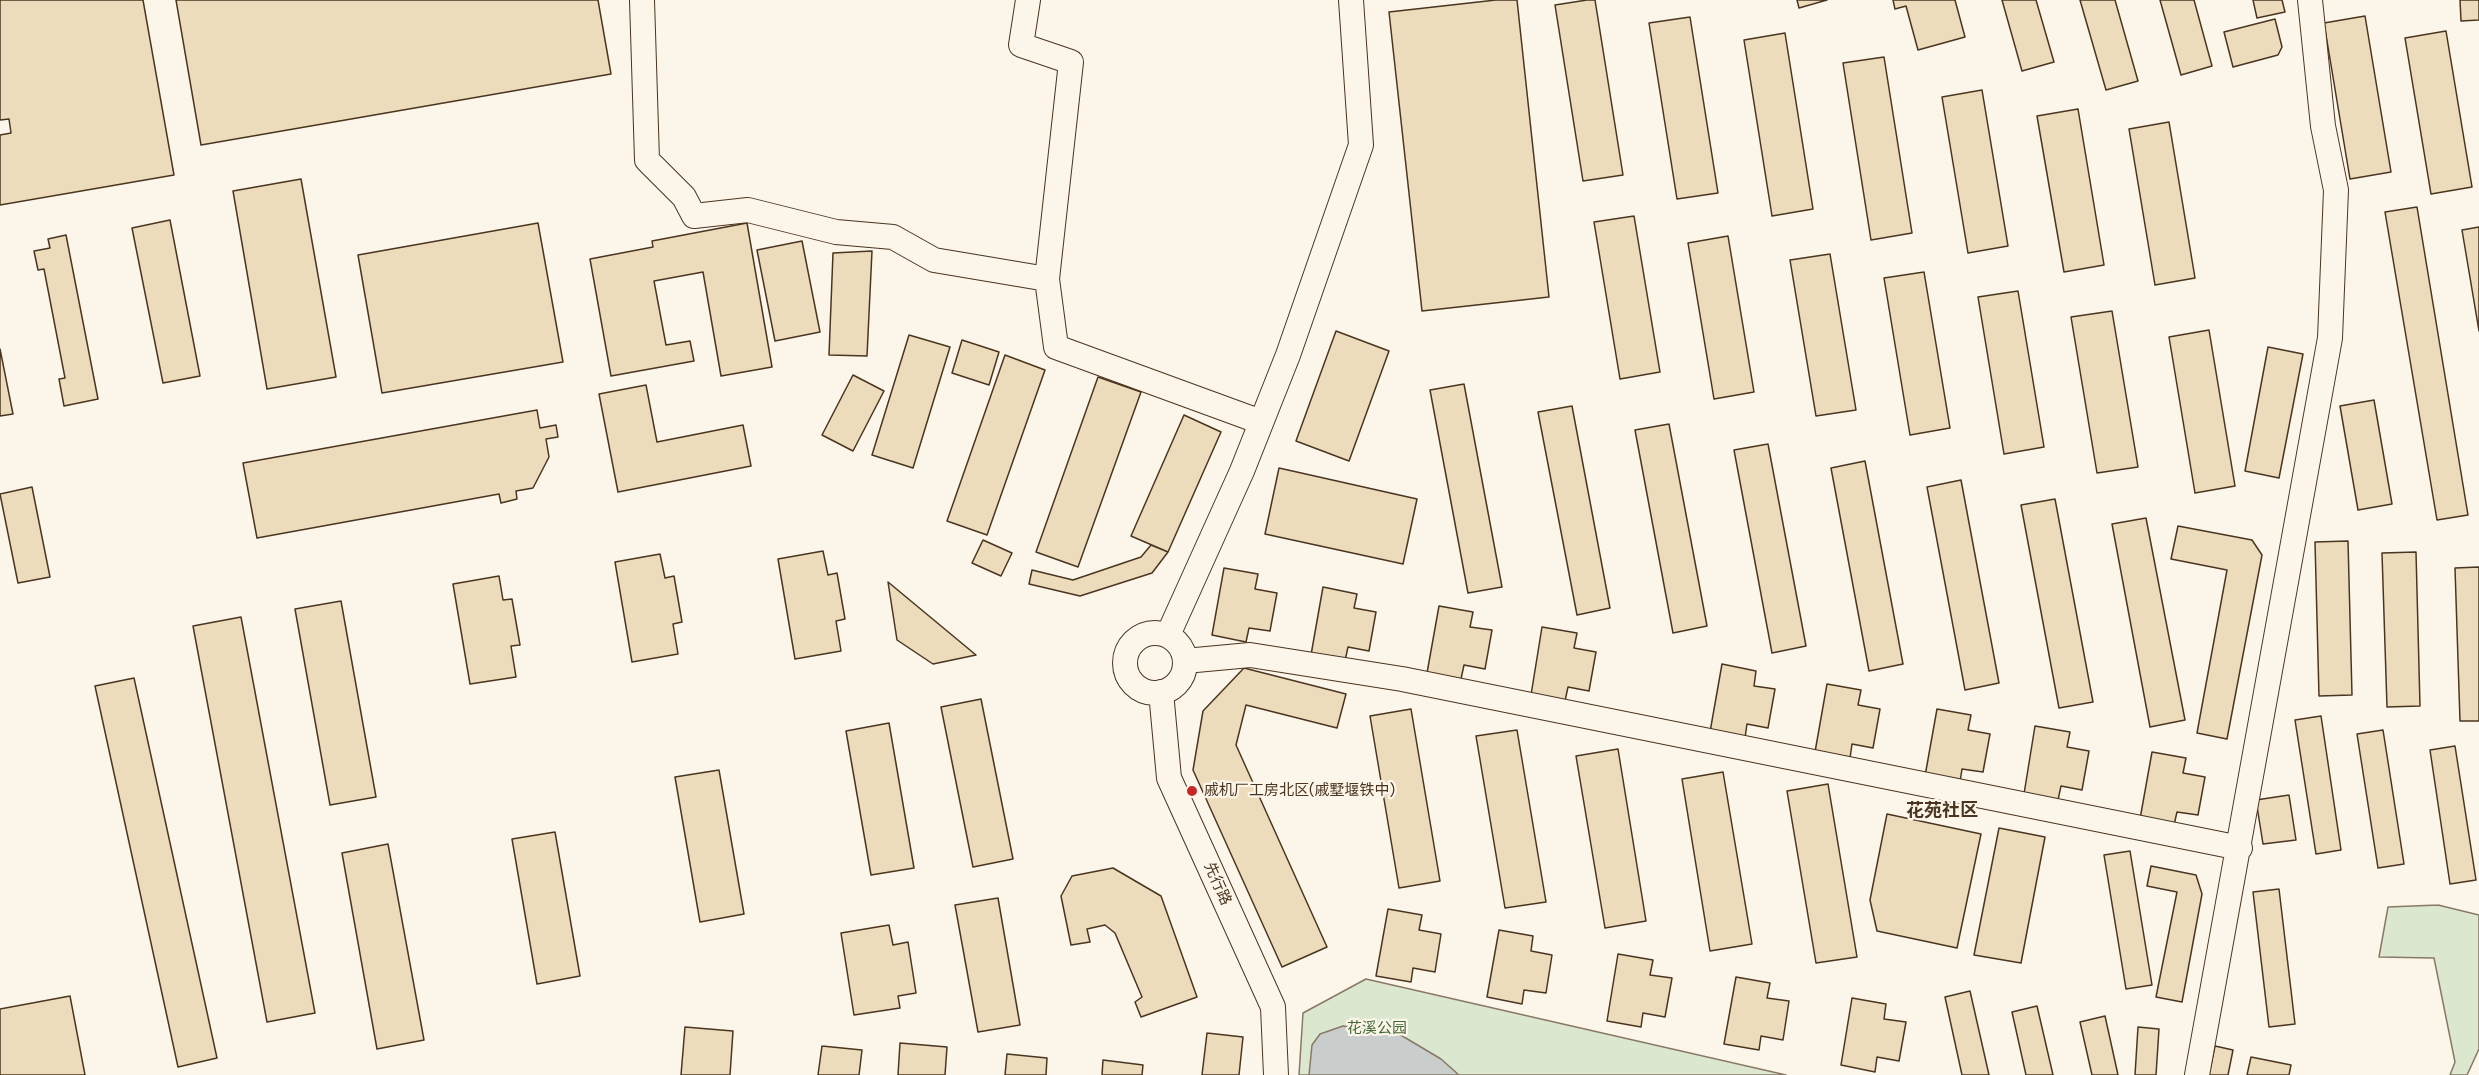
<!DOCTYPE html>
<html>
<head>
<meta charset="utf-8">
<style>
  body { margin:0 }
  canvas { display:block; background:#fbf6e9 }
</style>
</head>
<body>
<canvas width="2479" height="1075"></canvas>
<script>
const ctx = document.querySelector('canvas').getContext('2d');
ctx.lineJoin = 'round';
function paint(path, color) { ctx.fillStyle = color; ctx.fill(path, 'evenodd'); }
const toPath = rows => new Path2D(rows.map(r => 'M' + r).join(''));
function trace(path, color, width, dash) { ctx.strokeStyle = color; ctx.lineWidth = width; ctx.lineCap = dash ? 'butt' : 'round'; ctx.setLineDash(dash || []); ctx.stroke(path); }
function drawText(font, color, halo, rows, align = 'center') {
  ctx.font = font + ' "DM Sans","Noto Sans SC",sans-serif'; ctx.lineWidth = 4.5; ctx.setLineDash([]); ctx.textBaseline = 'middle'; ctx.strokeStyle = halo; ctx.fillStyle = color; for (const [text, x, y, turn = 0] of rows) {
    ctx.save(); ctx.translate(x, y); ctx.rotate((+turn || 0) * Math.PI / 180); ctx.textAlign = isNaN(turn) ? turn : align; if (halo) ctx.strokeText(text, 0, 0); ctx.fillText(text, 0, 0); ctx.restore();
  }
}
const green = toPath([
  [2438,905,2479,915,2479,1049,2467,1075,2450,1075,2455,1062,2434,958,2379,957,2388,907,2438,905],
  [1366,979,1786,1075,1299,1075,1303,1013,1366,979]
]);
const water = toPath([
  [1343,1026,1399,1034,1441,1059,1459,1075,1309,1075,1312,1045,1320,1034,1343,1026]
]);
const building = toPath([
  [0,0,143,0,174,175,0,205,0,135,11,133,9,119,0,120,0,0],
  [176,0,598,0,611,74,201,145,176,0],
  [1496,0,1517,0,1549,297,1422,311,1389,12,1496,0],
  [1587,0,1595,0,1623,175,1583,181,1555,5,1587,0],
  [1797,0,1827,0,1799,8,1797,0],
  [1893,0,1955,0,1965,37,1918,50,1906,6,1895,9,1893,0],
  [2002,0,2036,0,2054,62,2022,71,2002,0],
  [2080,0,2115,0,2138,81,2106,90,2080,0],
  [2160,0,2194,0,2212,66,2181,75,2160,0],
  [2253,0,2282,0,2285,12,2257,18,2253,0],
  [2460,0,2479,0,2479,20,2461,21,2460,0],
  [2365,16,2391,172,2350,179,2324,23,2365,16],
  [1690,17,1718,193,1677,199,1649,23,1690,17],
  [2275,19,2282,47,2278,55,2233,67,2224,32,2275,19],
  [2446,31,2472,187,2431,194,2405,38,2446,31],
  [1785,33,1813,209,1772,216,1744,40,1785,33],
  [1884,57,1912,233,1871,240,1843,63,1884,57],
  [1982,90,2008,246,1968,253,1942,97,1982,90],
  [2078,109,2104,265,2064,272,2037,116,2078,109],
  [2169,122,2195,278,2155,285,2129,129,2169,122],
  [301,179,336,377,267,389,233,191,301,179],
  [2417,207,2468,515,2437,520,2385,212,2417,207],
  [1634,216,1660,372,1620,379,1594,222,1634,216],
  [170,220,200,376,163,383,132,228,170,220],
  [538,223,563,362,382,393,358,255,538,223],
  [747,223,772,367,721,376,703,272,654,281,666,345,690,341,694,361,611,376,590,259,653,247,652,241,747,223],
  [2479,227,2479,331,2462,230,2479,227],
  [66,235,98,399,64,406,59,379,65,378,44,269,38,270,34,251,50,248,48,239,66,235],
  [1728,236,1754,392,1714,399,1688,243,1728,236],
  [802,241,820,332,775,341,757,250,802,241],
  [872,251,867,356,829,355,833,253,872,251],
  [1830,254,1856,410,1816,416,1790,260,1830,254],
  [1924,272,1950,428,1910,435,1884,278,1924,272],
  [2018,291,2044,447,2004,454,1978,297,2018,291],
  [2112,311,2138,467,2097,473,2071,317,2112,311],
  [2209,330,2235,486,2195,493,2169,337,2209,330],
  [1336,331,1389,351,1349,461,1296,441,1336,331],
  [909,335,950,347,913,468,872,455,909,335],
  [962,340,999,352,989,385,952,373,962,340],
  [2268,347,2303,354,2279,478,2245,471,2268,347],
  [0,349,13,414,0,416,0,349],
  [1005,355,1045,370,987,535,947,521,1005,355],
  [853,375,884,391,853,451,822,435,853,375],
  [1098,377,1141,392,1078,567,1036,552,1098,377],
  [1464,384,1502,587,1468,593,1430,390,1464,384],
  [646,385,657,442,743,425,751,466,618,492,599,394,646,385],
  [2374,400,2392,504,2358,510,2340,406,2374,400],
  [1572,406,1610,608,1577,615,1538,412,1572,406],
  [537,410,540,428,556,425,558,437,546,439,549,457,533,488,516,491,517,499,501,503,499,494,257,538,243,463,537,410],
  [1184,415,1221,432,1168,552,1131,536,1184,415],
  [1669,424,1707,626,1673,633,1635,430,1669,424],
  [1768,444,1806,646,1772,653,1734,450,1768,444],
  [1865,461,1903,664,1869,671,1831,468,1865,461],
  [1279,468,1417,499,1403,564,1265,534,1279,468],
  [1961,480,1999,683,1965,690,1927,487,1961,480],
  [32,487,50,577,18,583,0,494,32,487],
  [2055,499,2093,702,2059,708,2021,505,2055,499],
  [2146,518,2185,720,2150,727,2112,524,2146,518],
  [2178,526,2252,540,2262,555,2227,739,2197,733,2227,570,2171,559,2178,526],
  [983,540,1012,553,1001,576,972,563,983,540],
  [2348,541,2352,695,2319,696,2315,542,2348,541],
  [1151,545,1168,552,1152,573,1080,596,1029,584,1032,570,1073,580,1141,557,1151,545],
  [823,551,828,575,837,573,845,619,836,621,841,651,795,659,778,559,823,551],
  [2416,552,2420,706,2387,707,2382,553,2416,552],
  [660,554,665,578,674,576,682,622,673,624,678,654,632,662,615,562,660,554],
  [2479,567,2479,721,2460,721,2455,568,2479,567],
  [1224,568,1258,574,1255,589,1277,593,1270,631,1249,628,1246,642,1212,635,1224,568],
  [499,576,503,600,512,599,520,645,511,646,516,677,470,684,453,584,499,576],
  [888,582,976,655,933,664,897,640,888,582],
  [1323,587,1357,594,1354,608,1376,612,1369,651,1348,647,1345,661,1311,655,1323,587],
  [341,601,376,797,330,805,295,609,341,601],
  [1439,606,1473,612,1470,627,1492,630,1485,669,1464,665,1461,679,1427,673,1439,606],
  [241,617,315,1013,267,1022,193,626,241,617],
  [1542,627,1577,633,1574,648,1596,652,1589,691,1568,687,1565,701,1531,695,1542,627],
  [1722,664,1756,671,1754,686,1775,689,1768,728,1747,724,1745,738,1710,732,1722,664],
  [1244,668,1346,694,1337,728,1246,705,1236,745,1327,947,1282,967,1193,770,1203,711,1244,668],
  [134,678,217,1058,178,1067,95,686,134,678],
  [1827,684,1861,690,1858,705,1880,709,1873,748,1852,744,1850,758,1815,752,1827,684],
  [981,699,1013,859,973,867,941,707,981,699],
  [1411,709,1440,881,1399,888,1370,716,1411,709],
  [1937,709,1971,715,1968,730,1990,734,1983,772,1962,769,1960,782,1925,776,1937,709],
  [2321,716,2341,850,2316,854,2295,720,2321,716],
  [889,723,914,868,871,875,846,731,889,723],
  [2035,726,2070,732,2067,747,2089,751,2082,790,2061,786,2058,800,2024,794,2035,726],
  [1517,730,1546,902,1505,908,1476,736,1517,730],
  [2383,730,2404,864,2378,868,2357,734,2383,730],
  [2455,746,2476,880,2450,884,2430,750,2455,746],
  [1618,749,1646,921,1605,928,1576,756,1618,749],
  [2152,752,2186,758,2183,773,2205,777,2198,815,2177,812,2174,825,2140,819,2152,752],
  [719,770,744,914,700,922,675,777,719,770],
  [1723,772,1752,944,1710,951,1682,779,1723,772],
  [1828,784,1857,957,1816,963,1787,791,1828,784],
  [2289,795,2296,840,2263,844,2256,800,2289,795],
  [1887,814,1981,834,1957,948,1877,931,1870,900,1887,814],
  [1999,828,2045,837,2021,963,1974,955,1999,828],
  [555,832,580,976,537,984,512,839,555,832],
  [388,844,424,1040,377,1049,342,853,388,844],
  [2130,851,2152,985,2126,989,2104,855,2130,851],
  [2151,866,2196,875,2202,894,2182,1002,2156,997,2177,892,2147,886,2151,866],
  [1113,868,1161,896,1197,997,1141,1017,1135,1002,1142,997,1115,933,1105,925,1087,929,1090,942,1071,945,1061,896,1072,876,1113,868],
  [2279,889,2295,1024,2269,1027,2253,892,2279,889],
  [998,898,1020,1025,978,1032,955,905,998,898],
  [1388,909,1422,915,1419,930,1441,934,1435,972,1413,968,1411,982,1376,976,1388,909],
  [889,925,893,945,908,942,916,993,898,996,900,1008,854,1015,841,933,889,925],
  [1499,930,1533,936,1531,951,1552,955,1546,993,1524,990,1522,1004,1487,997,1499,930],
  [1618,954,1653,960,1650,975,1672,978,1665,1017,1643,1013,1641,1027,1607,1021,1618,954],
  [1736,977,1770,983,1767,998,1789,1001,1783,1040,1761,1036,1759,1050,1724,1044,1736,977],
  [1970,991,1989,1075,1962,1075,1945,997,1970,991],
  [70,996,85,1075,0,1075,0,1009,70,996],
  [1852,998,1886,1004,1884,1019,1906,1022,1899,1061,1877,1057,1875,1072,1841,1065,1852,998],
  [2037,1006,2053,1075,2026,1075,2012,1012,2037,1006],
  [2105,1016,2118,1075,2092,1075,2080,1022,2105,1016],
  [685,1027,733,1031,730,1075,681,1075,685,1027],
  [2138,1027,2159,1029,2156,1075,2135,1075,2138,1027],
  [1207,1033,1243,1037,1239,1075,1202,1075,1207,1033],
  [900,1043,947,1047,945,1075,898,1075,900,1043],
  [822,1046,862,1050,859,1075,818,1075,822,1046],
  [2215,1046,2233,1050,2228,1075,2209,1075,2215,1046],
  [1007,1054,1047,1058,1046,1075,1005,1075,1007,1054],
  [2251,1057,2291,1065,2289,1075,2247,1075,2251,1057],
  [1103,1060,1143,1065,1142,1075,1102,1075,1103,1060]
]);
const minor = toPath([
  [642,0,647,160,684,197,694,216,748,210,836,232,893,237,934,260,1047,279],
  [1028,0,1021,45,1071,62,1047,279,1056,347,1261,422],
  '1125 663a30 30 0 1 1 60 0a30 30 0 1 1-60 0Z',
  [1168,635,1242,471,1288,355,1361,145,1351,0],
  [1185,661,1250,655,1402,679,2240,848],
  [1161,692,1169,778,1273,1007,1276,1075],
  [2197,1075,2330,338,2336,190,2323,126,2310,0]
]);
const markers = [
  [1192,791,6,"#c62828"]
];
const poiNames = [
  ["戚机厂工房北区(戚墅堰铁中)",1204,791]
];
const streetNames = [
  ["先行路",1217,884,66]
];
const parkNames = [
  ["花溪公园",1377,1029]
];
const quarterNames = [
  ["花苑社区",1942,811]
];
paint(green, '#dce7d0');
trace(green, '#887966', 1.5);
paint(water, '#c9cecd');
trace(water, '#887966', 1.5);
paint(building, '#ecdcbc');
trace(building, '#4a3520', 1.5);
trace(minor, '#4a3520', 26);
trace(minor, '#fbf6e9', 24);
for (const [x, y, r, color] of markers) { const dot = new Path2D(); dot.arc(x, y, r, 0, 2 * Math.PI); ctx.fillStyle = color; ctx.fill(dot); trace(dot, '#fbf6e9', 2); }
drawText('15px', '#4a3520', '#fbf6e9', poiNames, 'left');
drawText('15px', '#4a3520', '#fbf6e9', streetNames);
drawText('15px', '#436837', '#fbf6e9', parkNames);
drawText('bold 18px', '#4a3520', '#fbf6e9', quarterNames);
</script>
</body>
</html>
